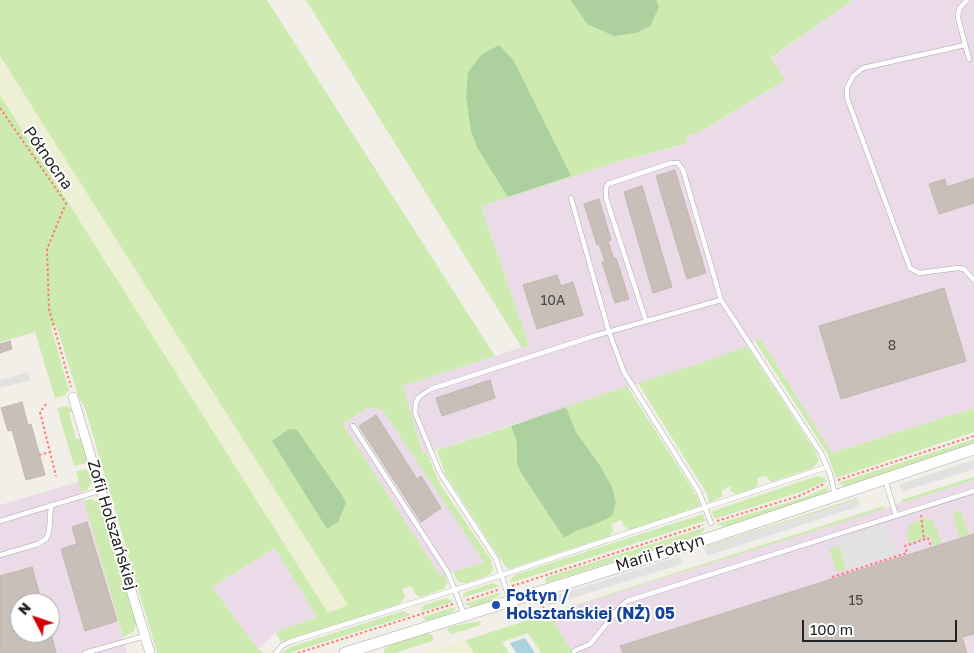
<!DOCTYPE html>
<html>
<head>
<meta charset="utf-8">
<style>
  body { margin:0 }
  #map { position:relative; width:974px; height:653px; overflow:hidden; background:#f2efe9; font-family:"Golos Text",sans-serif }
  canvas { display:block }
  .north { position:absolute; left:10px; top:593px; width:50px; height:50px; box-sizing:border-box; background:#fff; border:1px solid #a7a7a7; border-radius:50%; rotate:311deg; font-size:14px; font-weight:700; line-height:20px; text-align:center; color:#222 }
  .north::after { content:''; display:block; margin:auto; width:18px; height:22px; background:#d40000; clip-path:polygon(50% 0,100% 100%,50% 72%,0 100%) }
  .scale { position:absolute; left:802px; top:620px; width:155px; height:22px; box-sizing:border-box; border:2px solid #222; border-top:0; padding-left:6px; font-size:15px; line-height:18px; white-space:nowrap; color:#222; -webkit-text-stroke:4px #fff; paint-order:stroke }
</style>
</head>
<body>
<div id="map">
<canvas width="974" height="653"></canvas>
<div class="north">N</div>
<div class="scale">100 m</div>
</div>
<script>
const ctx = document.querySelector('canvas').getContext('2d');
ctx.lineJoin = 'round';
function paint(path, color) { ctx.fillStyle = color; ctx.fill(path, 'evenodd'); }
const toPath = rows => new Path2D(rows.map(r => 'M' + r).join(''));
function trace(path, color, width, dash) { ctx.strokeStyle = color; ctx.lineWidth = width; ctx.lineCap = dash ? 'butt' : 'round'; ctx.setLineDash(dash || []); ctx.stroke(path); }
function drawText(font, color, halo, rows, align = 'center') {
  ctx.font = font + ' "Golos Text",sans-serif'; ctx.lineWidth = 4; ctx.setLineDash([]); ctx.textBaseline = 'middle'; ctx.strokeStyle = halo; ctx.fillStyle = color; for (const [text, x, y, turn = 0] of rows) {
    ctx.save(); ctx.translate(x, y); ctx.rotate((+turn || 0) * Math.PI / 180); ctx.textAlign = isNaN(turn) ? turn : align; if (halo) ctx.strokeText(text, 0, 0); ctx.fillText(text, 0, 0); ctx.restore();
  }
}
const industrial = toPath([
  [853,0,974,0,974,408,832,453,760,338,741,350,423,454,403,386,529,345,481,206,610,164,687,144,685,136,701,132,785,80,771,59],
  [367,408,382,409,485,562,440,576,343,424],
  [974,480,974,653,573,653,549,614],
  [79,482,127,653,0,653,0,505],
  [20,603,50,603,50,633,20,633],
  [275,548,317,617,276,632,258,649,212,587]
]);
const farmland = toPath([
  [0,56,349,605,328,613,0,95],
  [466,640,474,653,426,653]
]);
const grass = toPath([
  [0,0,267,0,495,356,403,386,423,454,427,453,440,484,491,560,493,570,489,575,466,583,459,582,457,580,453,572,484,562,382,409,367,408,343,424,440,576,445,574,447,583,444,589,421,597,415,594,411,586,402,589,405,597,400,604,281,642,276,632,317,617,275,548,212,587,258,649,264,653,157,653,85,408,79,398,56,325,51,327,69,390,64,396,55,398,35,332,0,342,0,95,328,613,348,605,0,56],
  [306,0,853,0,771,58,785,80,700,132,686,136,688,143,610,164,481,206,529,345,522,348],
  [760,338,832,453,974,408,974,432,836,478,827,453,755,341],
  [747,346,815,451,819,461,813,468,771,482,766,476,757,478,758,483,755,488,736,494,731,491,730,486,722,490,722,497,709,503,707,494,638,383,701,363],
  [627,386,698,498,700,506,629,530,624,526,621,520,611,524,613,531,610,536,509,569,505,566,445,474,437,450,511,426,517,441,523,476,564,538,576,531,591,526,616,502,612,487,601,467,576,432,566,407],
  [67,406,75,412,69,412,76,439,84,438,91,462,74,466,57,408],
  [974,439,974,444,849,486,844,486,838,483],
  [85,469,94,471,95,478,87,490,81,492,76,471],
  [817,476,825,478,827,481,801,492,714,519,712,511],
  [974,477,974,480,901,503,901,500],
  [829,486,826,493,818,497,726,527,717,524,805,497],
  [857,498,858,499,829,509,704,548,704,547],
  [91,499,100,503,103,507,137,622,134,631,123,637,84,501],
  [884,506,884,509,549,614,573,653,541,653,528,633,502,642,509,653,474,653,466,640],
  [956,510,961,512,969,536,960,538,953,517],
  [703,514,705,521,510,583,512,578,517,574],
  [923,518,933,521,942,544,934,547,930,536,908,543,907,532,910,524],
  [706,527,702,533,697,536,546,583,545,580,547,577],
  [837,546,839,546,846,569,837,572,829,549],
  [493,583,500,586,462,598,465,592],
  [501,592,498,596,489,602,472,607,464,604],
  [446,598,453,602,420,612,424,605],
  [455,607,455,610,452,613,429,621,425,620,422,617],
  [403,611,411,615,289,653,281,653,290,647],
  [480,621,481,625,452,634,447,631,448,628,453,626],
  [426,633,432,635,434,639,432,641,395,653,384,653,384,650,388,646]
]);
const forest = toPath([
  [571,0,656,0,659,7,650,26,636,33,614,36,587,24],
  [499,45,514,61,571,176,508,197,478,149,471,131,466,97,468,72,481,55],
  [566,407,576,432,601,467,612,487,616,502,612,516,591,526,576,531,564,538,523,476,517,464,517,442,511,426],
  [289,429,297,430,340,492,346,503,338,522,327,529,272,441]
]);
const parking = toPath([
  [28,372,30,380,0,388,0,380],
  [974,460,974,469,902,492,900,484],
  [858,499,860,506,707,556,704,548],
  [887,524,897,553,846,569,837,540],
  [680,556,682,564,547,606,545,599]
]);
const water = toPath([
  [525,638,535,653,516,653,510,643]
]);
const building = toPath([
  [675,170,706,273,687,279,656,176,675,170],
  [974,178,974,203,939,214,929,184,945,179,947,187,974,178],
  [642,186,672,287,653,293,624,192,642,186],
  [599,199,611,240,608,241,614,259,616,258,629,299,615,303,602,262,605,261,599,244,597,245,584,204,599,199],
  [557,275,561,286,573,282,583,315,537,329,523,285,557,275],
  [944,288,966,361,841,399,819,326,944,288],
  [10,341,12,349,0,353,0,344,10,341],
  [490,380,495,398,442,416,436,398,490,380],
  [22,402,28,425,31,424,45,475,26,480,12,430,8,431,1,408,22,402],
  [376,415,417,479,421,476,441,508,421,522,359,426,376,415],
  [87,522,117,621,85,631,61,549,77,544,72,527,87,522],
  [974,534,974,634,962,637,967,653,623,653,620,646,974,534],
  [32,567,42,603,20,603,20,633,51,633,56,653,0,653,0,576,32,567]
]);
const path = toPath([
  [0,108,66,203,47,249,49,309,71,387],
  [46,404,40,412,56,476],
  [39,455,50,452],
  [838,480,974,436],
  [921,515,924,539],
  [717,521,799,496,824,484],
  [832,577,907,553,905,546,928,538,931,547],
  [512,586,703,525],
  [467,600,498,590],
  [541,602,544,609],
  [298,653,453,604]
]);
const service = toPath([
  [967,0,959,9,958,18,969,59],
  [965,45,863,68,853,76,847,88,847,98,910,268,919,273,958,268,964,269,974,280],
  [571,198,609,332,624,372,699,492,711,523],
  [646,321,606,198,606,188,608,184,671,163,678,163,683,170,721,300],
  [353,426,448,573,464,614],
  [885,479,896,516],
  [0,521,102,490],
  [0,555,38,544,46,539,49,532,51,505],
  [510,601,496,559,440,473,415,413,416,402,419,397,431,389,594,336,721,300,821,453,830,474,835,495],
  [574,651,590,644,622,605,627,601,974,491],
  [85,653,145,636],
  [276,653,282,646,289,642,502,575,827,467]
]);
const minor = toPath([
  [73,397,150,653]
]);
const tertiary = toPath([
  [345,653,689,545,974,449]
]);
const markers = [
  [496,605,5,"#1a4fb4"]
];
const numberNames = [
  ["10A",553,301],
  ["8",892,346],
  ["15",856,601]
];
const streetNames = [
  ["Północna",48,158,55],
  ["Zofii Holszańskiej",112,525,73],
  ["Marii Fołtyn",660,553,-17]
];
const transitNames = [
  ["Fołtyn /",506,596],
  ["Holsztańskiej (NŻ) 05",506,614]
];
paint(industrial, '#ebdbe8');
paint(farmland, '#eef0d5');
paint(grass, '#cdebb0');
paint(forest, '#add19e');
paint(parking, '#e2e2e2');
paint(water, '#aad3df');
paint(building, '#c7bfb8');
trace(building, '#c4b6ab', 1);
trace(service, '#a9a9a9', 5.5);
trace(minor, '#a9a9a9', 10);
trace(tertiary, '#a9a9a9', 12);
trace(path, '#fa8072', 2, [2.5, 2.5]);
trace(service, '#fff', 4.5);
trace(minor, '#fff', 9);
trace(tertiary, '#fff', 11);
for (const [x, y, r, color] of markers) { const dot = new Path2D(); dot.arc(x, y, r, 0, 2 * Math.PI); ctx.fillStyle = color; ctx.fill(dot); trace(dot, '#fff', 2); }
drawText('14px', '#4b4948', null, numberNames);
drawText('16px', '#222', '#fff', streetNames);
drawText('bold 16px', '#164399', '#fff', transitNames, 'left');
</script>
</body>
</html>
